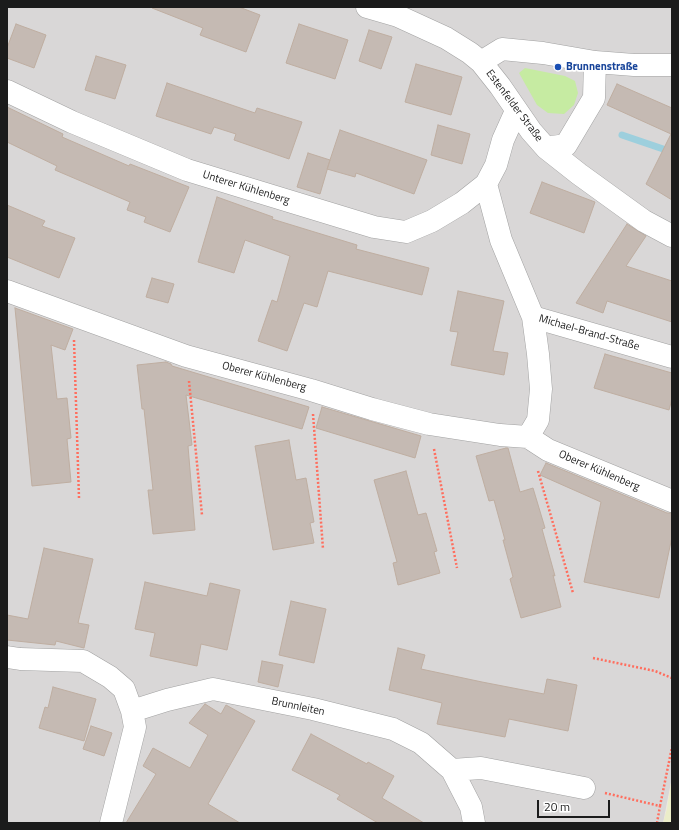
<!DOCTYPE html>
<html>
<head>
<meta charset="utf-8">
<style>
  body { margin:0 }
  #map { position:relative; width:679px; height:830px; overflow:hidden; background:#ede8df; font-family:"Titillium Web",sans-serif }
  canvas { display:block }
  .frame { position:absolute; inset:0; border:8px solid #1b1b1b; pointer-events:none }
  .scale { position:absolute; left:537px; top:800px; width:73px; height:18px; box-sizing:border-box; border:2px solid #1b1b1b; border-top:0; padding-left:5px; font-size:12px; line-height:14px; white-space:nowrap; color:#1b1b1b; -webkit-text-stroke:3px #fff; paint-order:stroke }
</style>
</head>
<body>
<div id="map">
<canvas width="679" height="830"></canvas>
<div class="frame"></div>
<div class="scale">20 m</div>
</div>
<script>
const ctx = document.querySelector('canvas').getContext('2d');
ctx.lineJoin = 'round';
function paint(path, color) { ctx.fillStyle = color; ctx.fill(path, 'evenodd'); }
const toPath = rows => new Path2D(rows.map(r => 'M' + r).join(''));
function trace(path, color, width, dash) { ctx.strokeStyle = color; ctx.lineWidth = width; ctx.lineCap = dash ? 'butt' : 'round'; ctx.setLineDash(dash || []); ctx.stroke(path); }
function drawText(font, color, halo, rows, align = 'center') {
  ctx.font = font + ' "Titillium Web",sans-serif'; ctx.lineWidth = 3.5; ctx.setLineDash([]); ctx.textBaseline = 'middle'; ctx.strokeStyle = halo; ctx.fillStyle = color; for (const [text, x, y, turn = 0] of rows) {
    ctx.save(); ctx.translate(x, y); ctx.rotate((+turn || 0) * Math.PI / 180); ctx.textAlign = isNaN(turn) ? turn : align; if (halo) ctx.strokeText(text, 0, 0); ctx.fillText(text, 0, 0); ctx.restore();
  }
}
const residential = toPath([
  [7,7,672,7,672,777,663,823,7,823]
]);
const farmland = toPath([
  [672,777,672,823,663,823,667,809]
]);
const grass = toPath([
  [525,68,565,76,575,81,578,93,574,105,564,114,548,113,537,105,519,73]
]);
const stream = toPath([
  [622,135,672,152]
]);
const building = toPath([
  [152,7,239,7,260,15,246,52,200,35,203,28,152,8,152,7],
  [16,24,46,35,34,68,7,58,7,48,16,24],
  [299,24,348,40,335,79,286,63,299,24],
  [369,30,392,37,381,69,359,61,369,30],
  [96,56,126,65,115,99,85,90,96,56],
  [416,64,462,77,451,115,405,102,416,64],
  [167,83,255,113,257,108,302,122,289,159,234,140,236,134,214,127,211,134,156,116,167,83],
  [617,84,672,108,672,200,646,184,671,134,607,105,617,84],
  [7,107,63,134,62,137,129,166,130,164,189,187,170,232,144,222,146,217,127,210,130,202,55,170,57,166,7,142,7,107],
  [438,125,470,134,462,164,431,155,438,125],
  [340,130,427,160,414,194,356,173,355,177,327,169,340,130],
  [308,153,330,160,320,194,297,187,308,153],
  [542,182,595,202,584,233,530,213,542,182],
  [217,197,273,217,272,219,357,245,356,249,429,268,422,295,328,271,317,307,304,303,287,351,258,341,272,300,277,302,290,256,245,240,234,273,198,262,217,197],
  [7,205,45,221,42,226,75,238,59,278,7,257,7,205],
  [627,224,646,236,626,266,672,281,672,322,607,301,603,313,576,303,627,224],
  [152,278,174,284,168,303,146,297,152,278],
  [458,291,504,301,493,351,508,353,504,375,451,365,458,332,450,331,458,291],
  [15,308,73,329,65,350,51,345,57,399,67,398,71,438,67,439,71,482,32,486,15,308],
  [605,354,672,373,672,399,669,410,594,388,605,354],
  [166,362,171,364,172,366,309,407,302,429,186,395,192,445,188,446,195,530,153,534,148,490,153,490,144,409,142,409,137,365,166,362],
  [322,407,421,436,415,458,316,428,322,407],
  [289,440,296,480,306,478,314,522,310,523,314,543,273,550,255,446,289,440],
  [506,448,508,448,520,492,533,488,545,528,542,529,555,576,553,575,561,607,521,618,510,579,513,577,503,540,505,540,494,500,489,501,476,456,506,448],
  [546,463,667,513,672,513,672,537,659,598,584,582,601,502,540,475,546,463],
  [406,471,418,515,426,513,437,551,434,552,440,573,398,585,393,563,397,562,374,480,406,471],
  [44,548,93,559,78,623,89,625,84,648,56,641,55,645,7,640,7,615,28,619,44,548],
  [145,582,207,596,210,583,240,590,227,650,201,644,197,666,150,656,155,633,135,629,145,582],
  [291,601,326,609,314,663,279,655,291,601],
  [398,648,425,655,421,669,482,682,544,694,547,679,577,685,568,731,509,719,505,737,437,724,442,703,389,690,398,648],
  [262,661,283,665,278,687,258,682,262,661],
  [53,687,96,699,84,741,39,728,45,707,48,708,53,687],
  [205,704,221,714,226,705,255,721,208,804,240,823,126,823,156,774,143,766,153,748,190,768,208,735,189,723,205,704],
  [91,726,112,733,104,756,83,749,91,726],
  [311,734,367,764,368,762,394,776,382,798,424,823,378,823,337,799,340,795,292,770,311,734]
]);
const path = toPath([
  [74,340,79,498],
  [189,381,202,515],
  [313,414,323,549],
  [434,449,457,568],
  [538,471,573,593],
  [593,658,655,671,672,678],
  [605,793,660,806,657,823],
  [660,806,672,747]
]);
const minor = toPath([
  [367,7,398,16,446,38,470,53,481,62,500,86,531,131,546,148,579,174,644,221,672,236],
  [481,62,502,49,543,53,595,62,634,65,672,65],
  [7,91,72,122,187,170,374,227,406,232,432,221,462,203,486,184],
  [516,111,503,140,496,165,486,184,501,240,533,317,538,354,541,389,538,420,528,437],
  [546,148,566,145,594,98,595,62],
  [7,291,186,356,311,390,372,409,429,424,500,435,528,437,548,450,672,501],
  [533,317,672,357],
  [7,657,20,659,83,661,110,677,124,689,132,711,135,727,111,823],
  [132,711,167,700,213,689,313,709,393,729,421,743,452,770,471,807,474,823],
  [452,770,481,768,584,788]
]);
const markers = [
  [558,67,4,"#1a4fb4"]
];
const transitNames = [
  ["Brunnenstraße",566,67]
];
const streetNames = [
  ["Estenfelder Straße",514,106,53],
  ["Unterer Kühlenberg",246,188,17],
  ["Michael-Brand-Straße",589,333,16],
  ["Oberer Kühlenberg",264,377,15],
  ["Oberer Kühlenberg",599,471,23],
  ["Brunnleiten",298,707,12]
];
paint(residential, '#d9d7d7');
paint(farmland, '#ebedc9');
paint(grass, '#c6eba2');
trace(stream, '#9dcfdd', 7);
paint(building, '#c5bab3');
trace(building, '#bfaea1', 1);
trace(minor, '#a2a2a2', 23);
trace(path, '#ff6e5e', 2.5, [2, 2]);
trace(minor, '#fff', 22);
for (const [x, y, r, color] of markers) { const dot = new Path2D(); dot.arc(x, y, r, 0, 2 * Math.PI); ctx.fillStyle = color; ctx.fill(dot); trace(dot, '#fff', 1.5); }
drawText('bold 11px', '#164399', '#fff', transitNames, 'left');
drawText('11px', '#1b1b1b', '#fff', streetNames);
</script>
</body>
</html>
